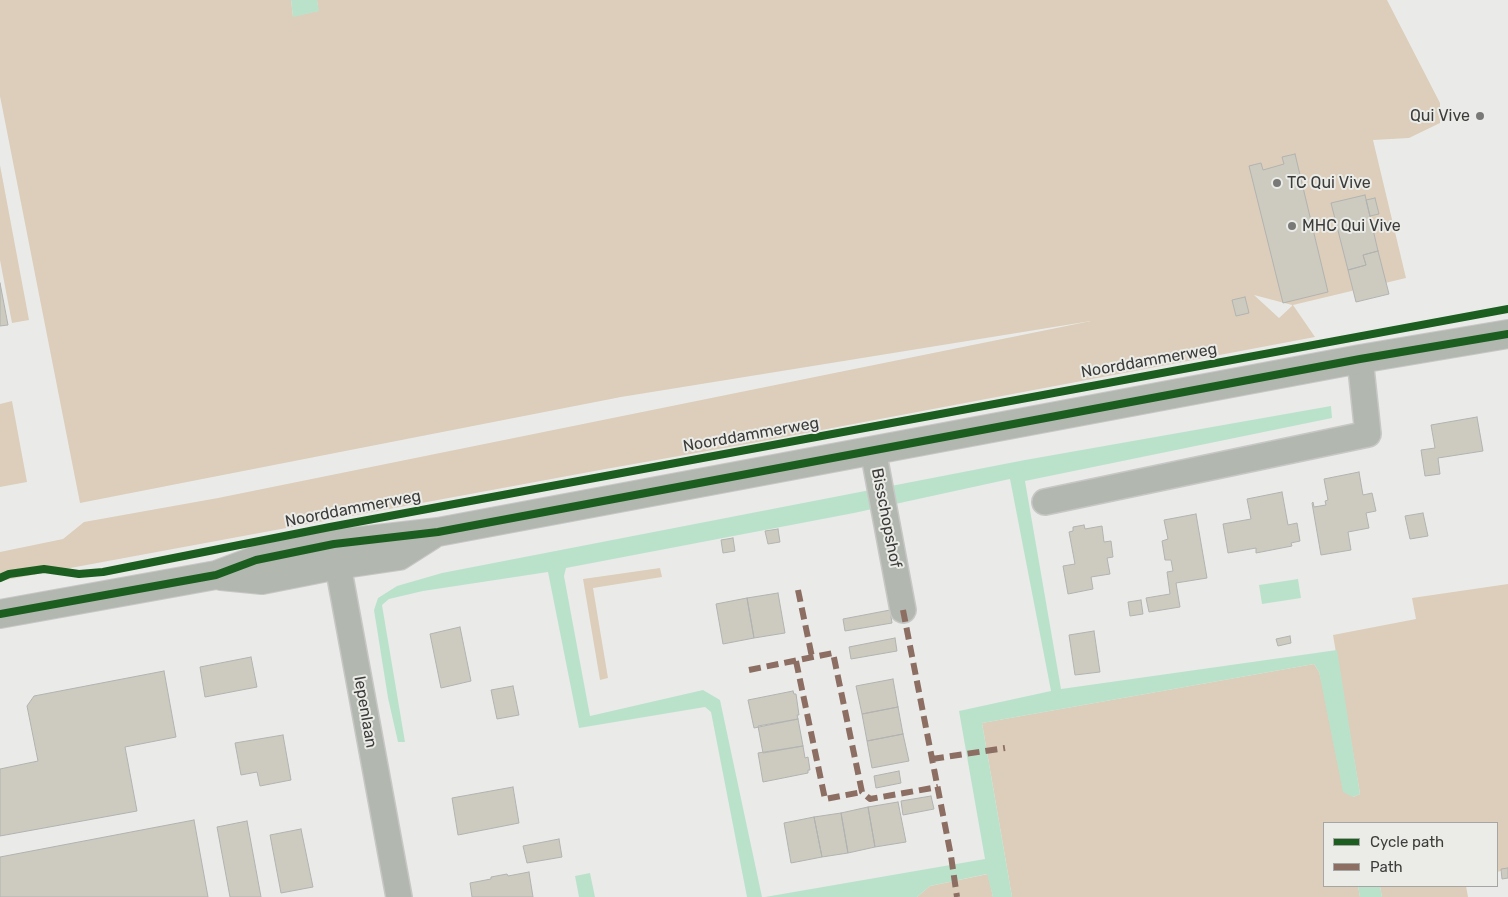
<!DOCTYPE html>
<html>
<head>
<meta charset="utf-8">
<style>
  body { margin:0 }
  #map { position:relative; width:1508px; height:897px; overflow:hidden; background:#eaebe9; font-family:Rubik,sans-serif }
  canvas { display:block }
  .legend { position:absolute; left:1323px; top:822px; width:175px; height:65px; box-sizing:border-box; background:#ebece8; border:1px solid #a5a6a3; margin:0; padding:6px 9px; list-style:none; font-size:15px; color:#3c3d3b }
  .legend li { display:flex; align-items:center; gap:10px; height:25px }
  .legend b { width:25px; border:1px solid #a5a6a3 }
</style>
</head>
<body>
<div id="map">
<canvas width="1508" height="897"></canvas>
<ul class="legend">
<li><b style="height:6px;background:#1b5e20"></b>Cycle path</li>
<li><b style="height:6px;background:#8d6e63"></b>Path</li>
</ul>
</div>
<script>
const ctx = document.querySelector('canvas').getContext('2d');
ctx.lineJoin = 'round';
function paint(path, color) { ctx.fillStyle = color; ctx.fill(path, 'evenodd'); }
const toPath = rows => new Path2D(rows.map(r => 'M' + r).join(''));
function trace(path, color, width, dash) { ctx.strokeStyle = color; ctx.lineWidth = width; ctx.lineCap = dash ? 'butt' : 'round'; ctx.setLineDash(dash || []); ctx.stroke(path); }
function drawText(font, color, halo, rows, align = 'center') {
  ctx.font = font + ' Rubik,sans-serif'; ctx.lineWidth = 4; ctx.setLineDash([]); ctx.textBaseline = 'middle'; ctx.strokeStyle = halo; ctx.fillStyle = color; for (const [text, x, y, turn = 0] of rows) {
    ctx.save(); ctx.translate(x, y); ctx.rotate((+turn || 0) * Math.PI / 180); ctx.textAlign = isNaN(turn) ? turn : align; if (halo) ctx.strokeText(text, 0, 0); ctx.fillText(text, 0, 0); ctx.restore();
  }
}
const green = toPath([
  [0,0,291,0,293,16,318,11,317,0,1387,0,1440,103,1440,123,1409,138,1373,140,1406,278,1293,305,1315,337,758,442,600,470,0,581,0,552,63,539,84,522,218,498,1091,321,621,397,80,503,0,96],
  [1254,295,1292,305,1292,306,1279,318],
  [0,165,29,320,12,323,0,260],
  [12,401,27,482,0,487,0,404],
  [660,568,662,577,593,588,608,678,600,680,583,579],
  [1508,584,1508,869,1497,872,1497,823,1324,823,1324,886,1358,886,1360,897,1012,897,982,723,1314,664,1319,672,1353,797,1360,794,1333,635,1416,619,1412,598],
  [988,874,993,897,917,897,930,886],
  [1380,886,1466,886,1468,897,1382,897]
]);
const water = toPath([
  [291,0,317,0,319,11,293,17],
  [1331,406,1332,418,1025,481,1061,689,1337,650,1360,794,1353,797,1343,792,1319,672,1314,664,982,723,1012,897,993,897,987,874,930,886,917,897,765,897,985,859,959,711,1051,691,1010,479,854,513,566,568,564,576,590,716,703,690,720,700,762,897,747,897,711,712,705,707,579,728,548,572,423,591,389,599,382,605,405,742,398,742,388,698,374,610,378,598,397,586,442,573,1025,460],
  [1298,579,1301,598,1262,604,1259,585],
  [590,873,595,897,579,897,575,876],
  [1358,886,1380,886,1382,897,1360,897]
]);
const building = toPath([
  [1295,154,1328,292,1283,303,1249,166,1261,163,1263,170,1284,164,1282,157,1295,154],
  [1365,195,1378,251,1363,255,1366,265,1348,270,1331,203,1365,195],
  [1375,198,1379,214,1370,216,1366,200,1375,198],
  [1378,251,1389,294,1356,302,1348,270,1366,265,1363,255,1378,251],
  [0,283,8,325,0,326,0,283],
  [1245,297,1249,313,1236,316,1232,300,1245,297],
  [1477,417,1483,451,1438,458,1440,474,1425,476,1421,450,1435,448,1431,425,1477,417],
  [1359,472,1363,495,1372,493,1376,511,1366,513,1369,528,1348,532,1351,550,1321,555,1312,503,1313,502,1314,507,1326,505,1325,501,1328,500,1324,479,1359,472],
  [1282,492,1288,525,1297,523,1300,541,1291,543,1292,546,1256,553,1256,548,1228,553,1223,524,1251,519,1247,499,1282,492],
  [1423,513,1428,536,1410,539,1405,516,1423,513],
  [1196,514,1207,578,1176,583,1180,607,1149,612,1146,598,1170,594,1167,572,1173,571,1171,560,1165,560,1162,541,1168,539,1164,520,1196,514],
  [1084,525,1085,529,1102,526,1104,542,1111,541,1113,557,1107,558,1110,574,1091,577,1093,589,1068,594,1063,566,1075,564,1069,532,1073,531,1073,527,1084,525],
  [778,529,780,542,768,544,765,531,778,529],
  [733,538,735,551,723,553,721,540,733,538],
  [778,593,785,633,754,638,747,598,778,593],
  [747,598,754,638,723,644,716,604,747,598],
  [1141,600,1143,614,1130,616,1128,602,1141,600],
  [890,610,892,623,845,631,843,619,890,610],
  [460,627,471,681,441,688,430,634,460,627],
  [1094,631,1100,672,1075,675,1069,635,1094,631],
  [1290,636,1291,643,1278,646,1276,639,1290,636],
  [895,638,897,651,851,659,849,647,895,638],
  [251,657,257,687,205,697,200,667,251,657],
  [164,671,176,737,125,747,137,811,0,836,0,769,38,761,27,706,34,696,164,671],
  [893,679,898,707,862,714,856,686,893,679],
  [513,686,519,715,497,719,491,690,513,686],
  [793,691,794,694,796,694,799,715,797,715,798,719,754,728,748,700,793,691],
  [898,707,903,734,867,741,862,714,898,707],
  [798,719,803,746,763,753,758,726,798,719],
  [903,734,909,761,872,768,867,741,903,734],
  [283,735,291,780,260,786,257,772,241,775,235,743,283,735],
  [803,746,805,758,808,757,810,770,808,770,808,773,763,782,758,753,803,746],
  [899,771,901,783,876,788,874,776,899,771],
  [513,787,519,823,458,835,452,798,513,787],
  [931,796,934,809,903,815,901,801,931,796],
  [898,802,906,842,875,847,868,807,898,802],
  [868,807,875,847,848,853,841,813,868,807],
  [841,813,848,853,822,857,814,817,841,813],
  [814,817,822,857,791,863,784,823,814,817],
  [194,820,208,897,0,897,0,857,194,820],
  [247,821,261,897,230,897,217,827,247,821],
  [301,829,313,887,281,893,270,835,301,829],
  [559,839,562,857,527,863,523,846,559,839],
  [1508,868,1508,878,1502,879,1501,869,1508,868],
  [529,872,533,897,472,897,470,883,491,879,491,877,507,874,508,876,529,872]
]);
const minor = toPath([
  [873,450,903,610],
  [1045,502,1368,434,1360,359],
  [334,544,399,897]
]);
const tertiary = toPath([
  [221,576,262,580,338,565,399,556,432,535],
  [0,614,216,575,256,560,334,544,438,532,1360,359,1508,334]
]);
const quiet = toPath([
  [798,590,812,657],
  [903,610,951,856,957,897],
  [796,661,825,799,862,792],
  [749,670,833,653,862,792,870,799,938,787],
  [932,759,1005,748]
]);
const cycleway = toPath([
  [0,578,9,574,44,569,79,574,103,572,330,527,1508,309],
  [0,614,216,575,256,560,334,544,438,532,1360,359,1508,334]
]);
const markers = [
  [1480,116,5,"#797a78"],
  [1277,183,5,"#797a78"],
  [1292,226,5,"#797a78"]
];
const poiNames = [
  ["Qui Vive",1470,116,"right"],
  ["TC Qui Vive",1287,183],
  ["MHC Qui Vive",1302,226]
];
const streetNames = [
  ["Noorddammerweg",1149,361,-10],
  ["Noorddammerweg",751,435,-10],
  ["Noorddammerweg",353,509,-11],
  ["Bisschopshof",886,518,79],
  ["Iepenlaan",365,712,80]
];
paint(green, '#dcceba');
paint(water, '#bae2cb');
paint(building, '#cdcbc0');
trace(building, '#b2b3b1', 1);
trace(minor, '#c7c8c6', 28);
trace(tertiary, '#c7c8c6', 30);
trace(minor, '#b2b7b0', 25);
trace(tertiary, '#b2b7b0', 28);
trace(quiet, '#8d6e63', 6, [12, 6]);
trace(cycleway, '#1b5e20', 8);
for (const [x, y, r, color] of markers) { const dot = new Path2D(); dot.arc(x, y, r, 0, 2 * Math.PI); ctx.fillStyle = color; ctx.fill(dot); trace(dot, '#ebece8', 2); }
drawText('16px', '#3c3d3b', '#ebece8', poiNames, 'left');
drawText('16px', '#3c3d3b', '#ebece8', streetNames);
</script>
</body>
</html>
